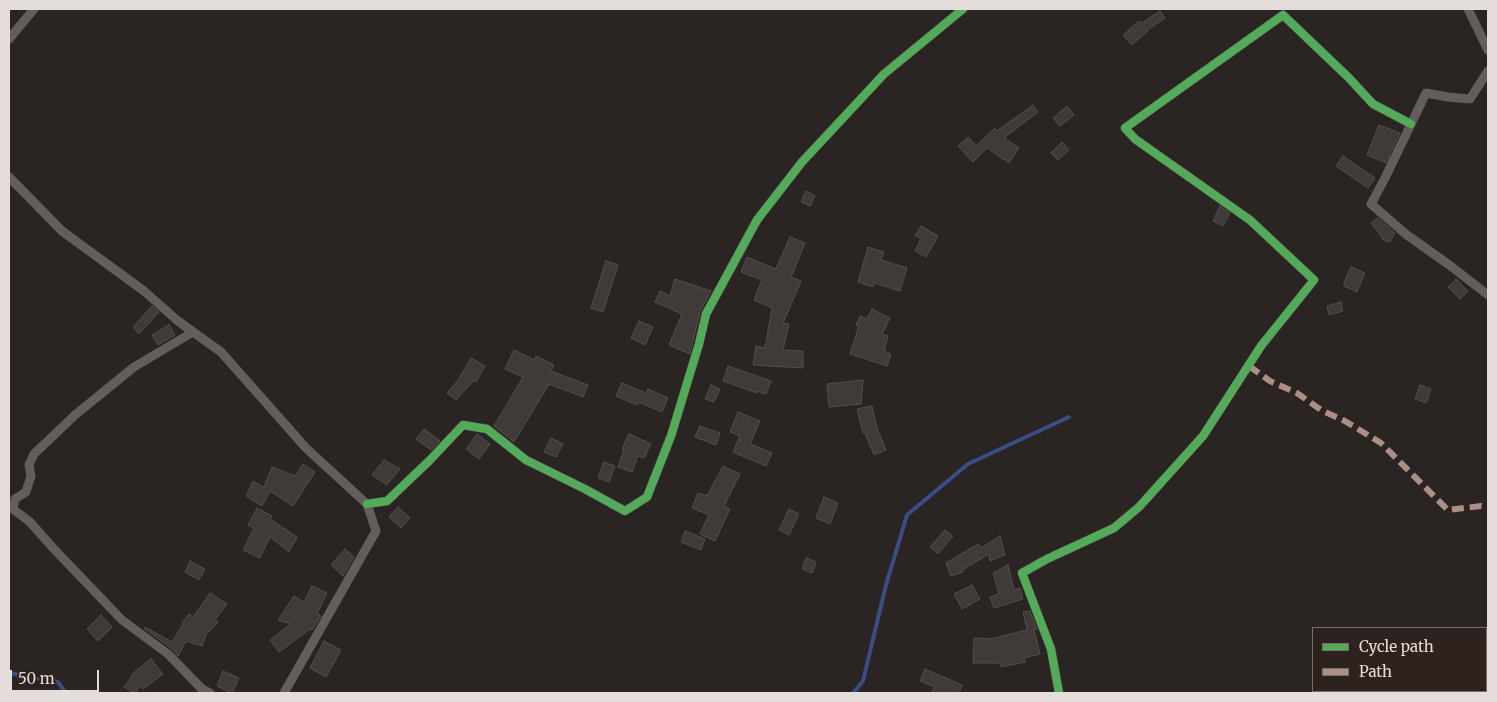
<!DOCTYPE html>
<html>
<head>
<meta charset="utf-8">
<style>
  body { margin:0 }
  #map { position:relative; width:1497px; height:702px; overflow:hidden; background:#2a2422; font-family:Merriweather,serif }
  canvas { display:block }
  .frame { position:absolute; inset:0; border:10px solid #e5ddda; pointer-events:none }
  .legend { position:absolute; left:1312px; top:627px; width:175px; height:65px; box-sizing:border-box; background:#2e221e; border:1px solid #776d69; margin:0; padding:6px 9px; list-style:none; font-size:15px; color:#e5ddda }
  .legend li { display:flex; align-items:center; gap:10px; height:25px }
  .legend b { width:25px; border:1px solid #776d69 }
  .scale { position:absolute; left:10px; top:670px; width:89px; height:22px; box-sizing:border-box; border:2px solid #e5ddda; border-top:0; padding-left:6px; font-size:15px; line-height:18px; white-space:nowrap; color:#e5ddda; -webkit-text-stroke:4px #2e221e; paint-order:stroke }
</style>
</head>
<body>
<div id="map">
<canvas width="1497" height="702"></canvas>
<div class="frame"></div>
<ul class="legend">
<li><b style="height:6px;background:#51ab58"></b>Cycle path</li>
<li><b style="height:6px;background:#ac8f84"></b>Path</li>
</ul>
<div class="scale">50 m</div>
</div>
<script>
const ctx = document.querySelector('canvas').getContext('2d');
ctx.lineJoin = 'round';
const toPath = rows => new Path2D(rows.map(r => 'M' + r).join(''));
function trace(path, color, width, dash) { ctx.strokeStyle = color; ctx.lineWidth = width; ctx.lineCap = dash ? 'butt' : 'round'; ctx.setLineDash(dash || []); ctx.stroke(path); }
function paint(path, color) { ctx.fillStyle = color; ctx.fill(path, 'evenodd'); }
const stream = toPath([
  [9,673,58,682,66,693],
  [853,693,863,681,886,585,907,515,968,464,1069,417]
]);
const building = toPath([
  [1160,11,1165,18,1147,30,1148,31,1132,45,1123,35,1139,21,1142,23,1160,11],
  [1033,105,1038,112,1004,138,1019,148,1009,163,987,148,973,162,958,146,968,137,976,146,995,128,997,131,1033,105],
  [1067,106,1074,115,1060,126,1053,118,1067,106],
  [1379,125,1400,133,1386,163,1367,155,1379,125],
  [1062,142,1069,150,1058,160,1051,153,1062,142],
  [1343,156,1375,178,1368,188,1336,166,1343,156],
  [806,191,815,196,810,206,801,202,806,191],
  [1220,206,1230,213,1223,226,1213,221,1220,206],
  [1378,218,1395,233,1390,242,1382,239,1382,237,1371,223,1378,218],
  [921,226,938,236,926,257,915,251,921,238,915,236,921,226],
  [790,237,805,243,791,277,801,281,783,323,789,324,783,350,803,351,803,368,753,365,756,346,765,348,772,308,754,300,762,280,741,272,747,257,776,269,790,237],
  [868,247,884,252,881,260,907,268,900,291,874,283,873,287,858,282,868,247],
  [606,261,618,265,603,312,591,308,606,261],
  [1351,267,1365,273,1357,292,1344,286,1344,282,1351,267],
  [675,279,711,291,700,312,690,354,669,345,682,314,655,302,660,291,670,296,675,279],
  [1456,279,1468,291,1460,299,1448,287,1456,279],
  [1341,302,1343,311,1329,315,1327,306,1341,302],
  [152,306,159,312,139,334,133,327,152,306],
  [872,309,890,318,882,334,888,336,884,351,891,354,887,366,850,354,859,326,856,325,860,316,867,319,872,309],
  [639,321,653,327,645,345,631,338,639,321],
  [169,325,175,335,158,345,152,335,169,325],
  [514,350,535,360,536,356,554,365,551,371,588,385,583,397,549,384,514,442,494,426,523,377,505,369,514,350],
  [471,358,485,366,476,382,473,381,456,400,447,393,459,379,471,358],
  [728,366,771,381,766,394,757,391,757,393,723,381,728,366],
  [863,380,861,404,829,407,827,384,863,380],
  [622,383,646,393,648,389,668,398,662,412,638,402,637,405,616,396,622,383],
  [711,385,720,389,714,402,705,399,711,385],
  [1420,385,1431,389,1426,403,1415,399,1420,385],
  [872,406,877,428,886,450,874,455,865,433,863,433,857,409,872,406],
  [738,412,760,421,750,444,772,453,766,466,733,452,740,436,730,432,738,412],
  [700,426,720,433,716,445,695,437,700,426],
  [424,429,440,441,431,450,416,439,424,429],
  [477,434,490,444,479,459,466,449,477,434],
  [629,434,651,444,644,458,638,456,632,472,618,467,624,449,622,449,629,434],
  [551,438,563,444,556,457,544,452,551,438],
  [384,460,400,469,387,485,372,475,384,460],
  [604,462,615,466,609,482,598,478,604,462],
  [303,464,315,472,293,506,270,491,262,506,246,496,253,481,264,487,272,467,295,476,303,464],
  [723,466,740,474,724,506,730,509,715,541,700,534,709,515,692,508,698,493,707,496,723,466],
  [824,497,838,503,830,524,816,518,824,497],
  [398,507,410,518,401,528,389,517,398,507],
  [257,508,272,516,270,519,297,537,289,552,270,537,260,558,243,550,254,528,248,525,257,508],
  [789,509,799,514,789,535,779,530,789,509],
  [945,530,953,536,938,554,930,547,945,530],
  [685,531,705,539,701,550,681,542,685,531],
  [1000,536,1005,555,990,561,989,554,962,570,963,572,951,576,946,563,978,544,981,548,1000,536],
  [345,549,354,557,343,576,331,565,345,549],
  [806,558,816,562,812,573,802,569,806,558],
  [190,561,205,569,199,580,185,572,190,561],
  [1008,565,1014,590,1020,588,1023,599,994,608,990,597,999,594,993,573,1008,565],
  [972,585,980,599,962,609,954,594,972,585],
  [312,586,327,593,317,614,321,616,312,630,310,629,279,652,270,640,291,624,278,620,294,596,304,602,312,586],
  [210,593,227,604,215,620,218,622,206,635,202,646,186,641,178,656,172,649,144,628,145,627,172,642,183,624,182,623,189,614,193,617,210,593],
  [1030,611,1037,629,1034,629,1040,654,1024,658,1025,662,1001,667,1000,663,973,663,974,638,990,639,1027,630,1023,612,1030,611],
  [101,615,112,627,98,641,87,629,101,615],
  [324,641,341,650,326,677,310,668,324,641],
  [151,659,163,674,143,689,140,686,135,693,124,687,133,675,132,674,151,659],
  [925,669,962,685,959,693,931,693,935,687,920,681,925,669],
  [223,671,239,678,232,693,217,686,223,671]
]);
const minor = toPath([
  [1468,9,1488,50],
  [9,39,34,9],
  [1488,71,1470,99,1448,97,1426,93,1386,176,1371,204,1407,235,1452,267,1488,295],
  [9,177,62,231,144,291,178,321,221,352,306,448,367,504,376,531,284,693],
  [193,332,134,367,75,415,34,454,29,465,31,476,26,492,15,499,13,509,30,522,53,548,122,620,168,654,202,689,210,693],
  [367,504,387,501,429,461,463,425,487,429,526,460,585,489,625,511,647,497,671,436,699,344,706,314,757,220,802,162,884,74,963,9],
  [1059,693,1051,649,1022,573,1047,559,1114,528,1139,507,1203,436,1261,346,1314,280,1250,220,1135,139,1125,128,1283,15,1349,78,1373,104,1411,124]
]);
const quiet = toPath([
  [1249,366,1270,381,1297,393,1321,410,1345,421,1381,443,1448,510,1481,506,1488,507]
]);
const cycleway = toPath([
  [367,504,387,501,429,461,463,425,487,429,526,460,585,489,625,511,647,497,671,436,699,344,706,314,757,220,802,162,884,74,963,9],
  [1059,693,1051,649,1022,573,1047,559,1114,528,1139,507,1203,436,1261,346,1314,280,1250,220,1135,139,1125,128,1283,15,1349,78,1373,104,1411,124]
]);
trace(stream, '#3b4d87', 4);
paint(building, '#403b38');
trace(building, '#544e4c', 1);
trace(minor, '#635e5b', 9);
trace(quiet, '#ac8f84', 6, [12, 6]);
trace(cycleway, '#51ab58', 8);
</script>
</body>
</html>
